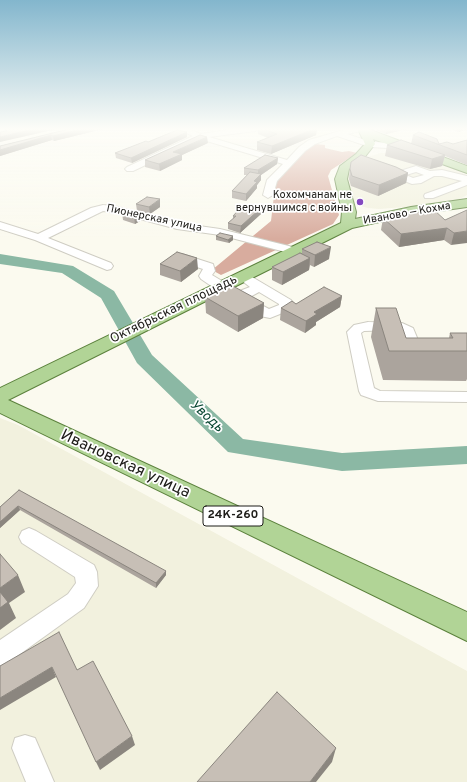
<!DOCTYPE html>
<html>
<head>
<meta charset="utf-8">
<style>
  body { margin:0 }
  canvas { display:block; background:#fbfaef }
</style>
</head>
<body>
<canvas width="467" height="782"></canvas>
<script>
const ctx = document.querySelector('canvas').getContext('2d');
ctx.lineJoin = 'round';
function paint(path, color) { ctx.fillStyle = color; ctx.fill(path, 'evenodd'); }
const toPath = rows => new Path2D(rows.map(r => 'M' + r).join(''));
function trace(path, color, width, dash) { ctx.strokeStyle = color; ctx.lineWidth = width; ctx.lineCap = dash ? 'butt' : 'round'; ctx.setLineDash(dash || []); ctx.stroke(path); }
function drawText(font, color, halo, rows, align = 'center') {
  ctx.font = font + ' Overpass,sans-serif'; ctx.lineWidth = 3.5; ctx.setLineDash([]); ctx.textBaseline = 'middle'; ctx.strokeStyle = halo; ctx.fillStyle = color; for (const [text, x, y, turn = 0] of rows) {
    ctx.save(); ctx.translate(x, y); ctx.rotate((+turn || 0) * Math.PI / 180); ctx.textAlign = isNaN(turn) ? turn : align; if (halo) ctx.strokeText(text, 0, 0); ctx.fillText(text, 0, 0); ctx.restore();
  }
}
const built = toPath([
  [381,153,399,153,419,156,460,171,467,176,467,195,456,201,432,205,379,209,368,208,352,204,345,174,367,157],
  [0,418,18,425,467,671,467,782,0,782]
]);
const forest = toPath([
  [315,144,325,145,325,148,342,152,349,151,357,153,331,170,328,176,339,215,333,224,221,275,212,270,271,221,276,178,303,150]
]);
const river = toPath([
  [0,254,73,266,114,291,152,355,243,439,342,453,467,446,467,464,342,471,228,452,137,363,101,298,62,273,0,264,0,254]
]);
const minor = toPath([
  [0,129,12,129,0,133,0,129],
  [178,129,189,129,201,134,233,129,259,129,255,131,209,137,287,160,299,147,309,140,347,129,362,129,361,131,347,134,371,142,404,143,408,146,404,149,370,147,337,136,315,144,305,151,277,181,273,195,268,198,263,195,267,180,283,164,200,139,133,171,127,171,125,169,127,167,193,136,178,129],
  [416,166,430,171,442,170,467,176,467,185,433,198,425,198,424,196,425,194,462,181,442,176,434,176,421,183,412,184,397,178,395,176,397,172,416,166],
  [416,172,424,175,413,178,406,175,416,172],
  [103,205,114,206,178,223,220,229,301,249,303,251,301,253,297,255,220,235,177,229,114,212,103,211,48,238,111,263,113,266,111,269,107,270,35,240,0,229,0,222,38,234,91,208,103,205],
  [182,254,213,264,215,271,212,275,227,284,228,287,227,290,217,290,201,279,199,276,203,269,178,261,176,258,178,255,182,254],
  [243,273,247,274,291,300,293,303,290,310,270,318,260,316,236,302,234,299,237,292,250,287,237,277,239,274,243,273],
  [259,292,279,304,279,305,269,309,248,298,259,292],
  [368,322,402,323,413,328,420,345,425,348,467,348,467,356,423,356,409,351,402,333,395,330,364,331,361,333,374,388,380,391,467,392,467,402,378,401,361,395,359,391,347,332,354,325,368,322],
  [29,528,36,531,94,565,97,572,98,586,84,608,9,662,0,666,0,640,68,594,76,583,75,577,22,543,19,537,22,531,29,528],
  [25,735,35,738,54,782,26,782,12,748,15,738,25,735]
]);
const major = toPath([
  [358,129,368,129,467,166,467,173,373,139,375,144,364,158,349,169,347,179,356,212,355,219,411,207,467,199,467,207,411,215,352,228,8,400,467,612,467,641,0,413,0,388,341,223,342,212,335,179,340,166,356,154,365,144,358,129]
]);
const wall = toPath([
  [69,129,103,129,54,141,52,140,0,156,0,146],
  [258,129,317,129,316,135,271,154,257,150,257,142,268,138,258,134],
  [372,129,407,129,386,134],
  [448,129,467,129,459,132],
  [413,135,439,144,453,144,467,140,467,165,445,156,442,166,430,169,385,156,387,145,411,144],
  [187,137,132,163,116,158,115,153,148,142],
  [208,143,182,155,182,160,160,171,145,167,145,160],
  [278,158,277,164,261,175,261,180,257,185,257,188,246,201,232,198,232,191,247,175,244,175,244,168],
  [350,169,408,173,406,183,378,196,351,186,349,179],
  [136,204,160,207,150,214,137,211],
  [127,210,140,221,135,224,123,220,122,213],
  [467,210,451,245,444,240,399,247,381,230,383,218,445,220],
  [261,214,240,233,228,229,228,223,233,219,233,216],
  [216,236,233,240,229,243,216,240],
  [302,249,329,259,314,267,310,265,309,270,282,285,272,280,272,267,302,254],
  [160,264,198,269,181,282,160,275],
  [342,296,340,307,316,322,316,325,305,333,280,320,281,308,296,304],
  [205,297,264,303,263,318,238,332,206,313],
  [376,308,406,338,449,338,450,333,467,333,467,379,466,381,383,380,371,337],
  [19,490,166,575,156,588,20,510,0,528,0,507]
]);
const shadedWall = toPath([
  [34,129,57,129,0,142,0,137],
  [82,129,103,129,54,141,53,136],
  [314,129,317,129,316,135,271,154,272,146],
  [387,129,407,129,386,134],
  [459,129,467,129,459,132],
  [187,132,187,137,132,163,131,158],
  [51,135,52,140,0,156,0,150],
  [207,137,208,143,182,155,182,160,160,171,159,164,173,152],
  [445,155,442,166,430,169,432,159],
  [278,158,277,164,261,175,261,180,257,185,257,188,246,201,246,194,254,181,258,177,258,170],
  [408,173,406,183,378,196,379,185],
  [160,199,160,207,150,214,149,207],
  [261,208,261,214,240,233,241,226],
  [139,213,140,221,135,224,134,217],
  [447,228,444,240,399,247,401,234],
  [467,231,467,243,451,245,454,233],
  [233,236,233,240,229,243,228,240],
  [331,247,329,259,314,267,315,255],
  [197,258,198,269,181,282,180,271],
  [310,258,309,270,282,285,283,272],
  [342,296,340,307,316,322,316,325,305,333,306,321,314,312],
  [264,303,263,318,238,332,238,316],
  [18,506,20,510,0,528,0,522],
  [166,571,166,575,156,588,156,583],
  [18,575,25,592,9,603,16,618,0,630,0,588],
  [52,667,56,677,0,710,0,698],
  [132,736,135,745,100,770,96,762],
  [336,748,332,762,316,782,310,782]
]);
const building = toPath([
  [4,129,34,129,0,137,0,132,7,131,4,129],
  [69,129,82,129,53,136,51,135,0,150,0,146,69,129],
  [263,129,314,129,272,146,257,142,277,134,263,129],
  [177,130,187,132,131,158,115,153,146,141,148,142,177,130],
  [419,132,437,139,439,144,447,142,453,144,467,140,467,155,413,135,419,132],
  [200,135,207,137,173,152,182,154,159,164,145,160,200,135],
  [401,140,445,155,432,159,387,145,401,140],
  [265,155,278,158,258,170,244,168,265,155],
  [361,155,396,167,408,173,379,185,352,176,350,169,351,162,361,155],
  [250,172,261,174,254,181,257,182,246,194,232,191,250,172],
  [147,197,160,199,149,207,136,204,147,197],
  [243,205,261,208,241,226,228,223,236,216,233,216,243,205],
  [127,210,139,213,134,217,122,213,127,210],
  [434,210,445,220,467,210,467,231,454,233,447,228,401,234,383,218,434,210],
  [220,233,233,236,228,240,216,236,220,233],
  [317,242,331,247,315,255,302,249,317,242],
  [177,252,197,258,180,271,160,264,177,252],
  [300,253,310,258,283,272,272,267,300,253],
  [231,285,264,303,238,316,205,297,231,285],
  [324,287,342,296,314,312,317,314,306,321,281,308,292,301,296,304,324,287],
  [376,308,396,308,406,338,453,338,450,333,467,333,467,351,389,351,376,308],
  [19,490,166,571,156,583,18,506,0,522,0,507,19,490],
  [0,554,18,575,0,588,0,554],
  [0,592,8,602,0,608,0,592],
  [59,632,77,670,93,661,132,736,96,762,52,667,0,698,0,666,59,632],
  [277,692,336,748,310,782,197,782,277,692]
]);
const markers = [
  [360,202,4,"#8449c0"]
];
const farPoinames = [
  ["Кохомчанам не",352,196],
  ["вернувшимся с войны",352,209]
];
const farStreetnames = [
  ["Иваново — Кохма",407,214,-10],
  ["Пионерская улица",154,219,12]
];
const shields = [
  [233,516,60]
];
const shieldNames = [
  ["24К-260",233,516]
];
const streetNames = [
  ["Октябрьская площадь",174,310,-26]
];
const waterNames = [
  ["Уводь",206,417,43]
];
const nearStreetnames = [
  ["Ивановская улица",125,465,25]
];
paint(built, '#f2f1de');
paint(forest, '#d8ac9e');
paint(river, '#8bb8a4');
trace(minor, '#cfcdc3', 2);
trace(major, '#5b813c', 2);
paint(minor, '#fff');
paint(major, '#b1d496');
paint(wall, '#aba49d');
paint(shadedWall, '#8b867f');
paint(building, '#c7bfb6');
trace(building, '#8b867f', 1);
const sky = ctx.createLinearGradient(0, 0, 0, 239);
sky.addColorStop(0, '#83b6cd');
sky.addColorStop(0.54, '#fdfdf8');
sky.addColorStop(1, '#fdfdf800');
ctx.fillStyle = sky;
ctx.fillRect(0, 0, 467, 239);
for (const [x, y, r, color] of markers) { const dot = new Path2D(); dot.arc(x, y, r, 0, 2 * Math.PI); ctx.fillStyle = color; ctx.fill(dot); trace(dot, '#fff', 1.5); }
drawText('11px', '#1d1c18', '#fff', farPoinames, 'right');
drawText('11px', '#1d1c18', '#fff', farStreetnames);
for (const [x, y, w] of shields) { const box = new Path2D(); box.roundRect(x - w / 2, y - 10, w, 20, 3); ctx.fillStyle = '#fff'; ctx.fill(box); trace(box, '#1d1c18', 1); }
drawText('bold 12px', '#1d1c18', null, shieldNames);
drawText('13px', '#1d1c18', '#fff', streetNames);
drawText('italic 14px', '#0a4733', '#fff', waterNames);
drawText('16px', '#1d1c18', '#fff', nearStreetnames);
</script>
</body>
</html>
